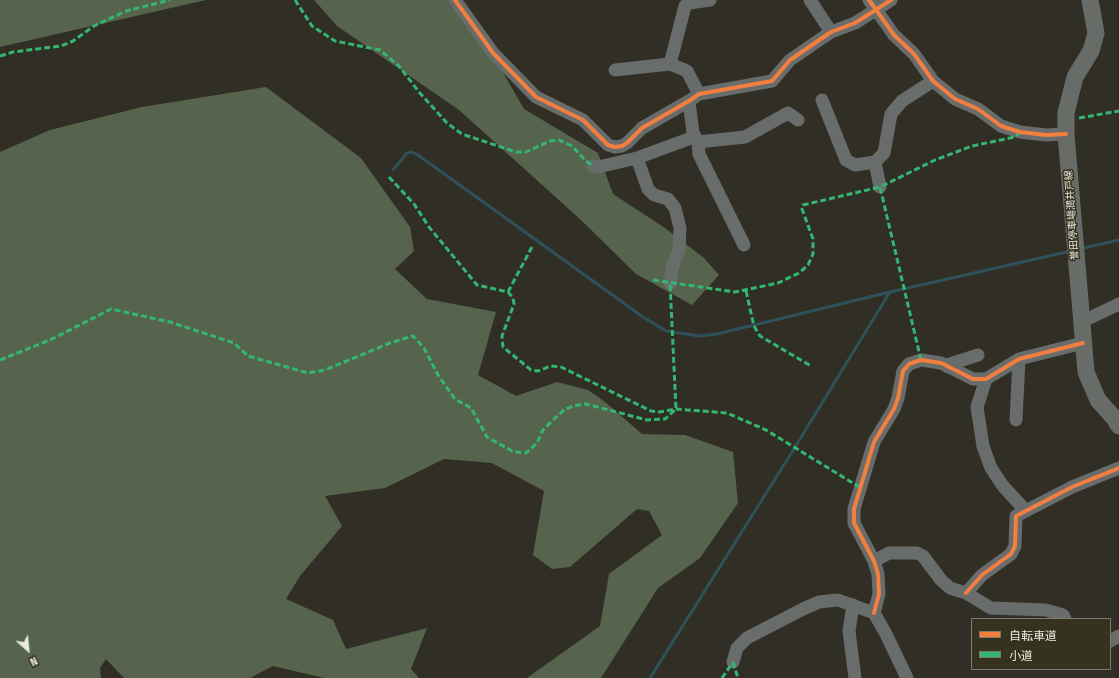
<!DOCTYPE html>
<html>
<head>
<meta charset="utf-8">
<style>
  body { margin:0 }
  #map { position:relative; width:1119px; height:678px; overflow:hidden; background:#312e25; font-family:"Fira Sans Condensed","Noto Sans JP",sans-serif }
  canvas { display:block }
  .legend { position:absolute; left:971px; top:618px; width:140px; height:52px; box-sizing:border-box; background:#363220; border:1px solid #7e7a6b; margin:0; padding:5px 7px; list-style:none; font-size:12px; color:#eae7dc }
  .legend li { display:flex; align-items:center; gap:8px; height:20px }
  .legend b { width:20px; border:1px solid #7e7a6b }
  .north { position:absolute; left:8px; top:630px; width:40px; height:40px; -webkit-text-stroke:3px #363220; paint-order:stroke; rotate:153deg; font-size:11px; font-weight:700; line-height:16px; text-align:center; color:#eae7dc }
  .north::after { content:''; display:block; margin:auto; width:14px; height:18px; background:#eae7dc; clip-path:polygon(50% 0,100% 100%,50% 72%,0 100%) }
</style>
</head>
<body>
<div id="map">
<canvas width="1119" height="678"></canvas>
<ul class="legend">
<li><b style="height:5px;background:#f27e40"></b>自転車道</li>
<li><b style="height:5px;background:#33b770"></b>小道</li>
</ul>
<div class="north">N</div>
</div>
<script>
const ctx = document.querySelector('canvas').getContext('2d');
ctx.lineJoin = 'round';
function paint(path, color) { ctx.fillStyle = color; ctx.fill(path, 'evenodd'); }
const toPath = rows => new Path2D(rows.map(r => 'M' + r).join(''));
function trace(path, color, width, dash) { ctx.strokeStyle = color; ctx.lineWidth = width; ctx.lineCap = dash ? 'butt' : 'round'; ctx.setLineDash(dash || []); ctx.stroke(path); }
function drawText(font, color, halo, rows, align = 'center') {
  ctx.font = font + ' "Fira Sans Condensed","Noto Sans JP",sans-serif'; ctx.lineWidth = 3; ctx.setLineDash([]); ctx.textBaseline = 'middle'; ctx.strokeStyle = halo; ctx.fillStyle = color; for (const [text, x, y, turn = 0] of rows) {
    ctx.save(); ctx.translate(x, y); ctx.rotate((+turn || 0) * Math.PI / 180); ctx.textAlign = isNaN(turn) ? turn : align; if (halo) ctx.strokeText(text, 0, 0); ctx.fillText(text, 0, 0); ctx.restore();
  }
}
const forest = toPath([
  [0,0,206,0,0,47],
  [314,0,461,0,524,109,598,153,613,194,665,228,704,258,719,275,692,305,636,274,581,220,459,110,337,26],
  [266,87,361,158,410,227,414,251,395,269,427,299,496,312,478,375,516,396,557,382,588,390,604,401,642,434,685,435,733,452,738,503,700,558,658,588,601,678,527,678,600,626,609,574,662,535,649,511,637,509,570,567,552,569,533,555,544,491,492,463,444,459,385,488,325,496,342,526,300,576,286,599,333,620,346,649,427,628,411,669,419,678,324,678,273,666,250,678,124,678,106,659,100,668,101,678,0,678,0,152,50,130,142,107]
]);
const stream = toPath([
  [393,170,407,153,412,152,418,155,643,317,666,331,700,336,717,334,890,292],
  [1080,249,1119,240],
  [650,678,792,452,890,292,1071,251]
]);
const minor = toPath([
  [455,0,493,53,536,97,583,120,608,145,615,147,622,146,627,143,642,128,689,101,699,94,772,81,790,60,831,32,855,23,891,0],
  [810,0,831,32],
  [869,0,894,35,914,54,933,81,955,99,978,109,1001,126,1020,132,1046,135,1066,134],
  [670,64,685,6,689,3,710,0],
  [615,70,670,64,687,71,699,94],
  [822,100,846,160,855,165,875,162],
  [689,101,693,133,698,142,699,154,744,245],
  [698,142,745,137,788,113,798,120],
  [637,158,648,189,654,195,668,199,675,208,680,228,679,250,672,268,670,283],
  [593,166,598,167,637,158,694,137],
  [880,187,875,162,884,153,891,114,902,101,933,81],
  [1081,322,1119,304],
  [948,367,950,364,978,355],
  [986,379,977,407,983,446,991,468,1003,486,1025,510],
  [1016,420,1019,359],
  [874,561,889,553,917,553,923,556,941,580,950,588,966,593,991,608,1046,610,1063,615,1065,619],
  [966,593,982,575,1011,554,1015,546,1016,516,1072,487,1119,468],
  [853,605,849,631,855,678],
  [874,613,879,594,878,574,874,561,854,523,854,509,874,442,894,409,898,398,903,371,909,364,921,360,941,363,973,379,986,379,1019,359,1083,343],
  [1110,641,1119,636],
  [733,662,737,648,747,638,803,609,819,602,838,600,874,613,886,634,907,678]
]);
const major = toPath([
  [1090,0,1096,33,1091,51,1075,77,1066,113,1066,134,1086,372,1098,400,1114,418,1119,426]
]);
const quiet = toPath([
  [295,0,312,26,335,41,380,50,399,66,419,92,447,123,462,134,516,152,526,152,550,141,559,140,572,146,585,160,593,166],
  [0,56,13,52,61,46,73,41,94,26,126,11,170,0],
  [1079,118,1119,111],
  [389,177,414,204,429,227,477,285,508,292,513,298,514,304,502,336,503,347,531,370,538,371,551,366,561,367,651,411,660,412,676,409,727,413,766,430,861,488],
  [653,280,735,292,778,283,799,273,808,265,813,254,813,239,802,209,803,205,880,187],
  [746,291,754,326,760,336,811,366],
  [508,292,533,245],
  [0,360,52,339,111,309,170,322,234,343,248,356,308,373,325,370,390,343,413,336,424,348,438,375,455,399,471,408,487,437,514,452,526,453,537,443,543,430,553,420,564,410,573,406,586,404,647,420,665,419,676,409,670,283],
  [921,360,880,187,935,160,972,146,1015,137,1020,132],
  [733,662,738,678],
  [722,678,733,662]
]);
const cycleway = toPath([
  [455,0,493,53,536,97,583,120,608,145,615,147,622,146,627,143,642,128,689,101,699,94,772,81,790,60,831,32,855,23,891,0],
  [869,0,894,35,914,54,933,81,955,99,978,109,1001,126,1020,132,1046,135,1066,134],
  [966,593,982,575,1011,554,1015,546,1016,516,1072,487,1119,468],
  [874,613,879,594,878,574,874,561,854,523,854,509,874,442,894,409,898,398,903,371,909,364,921,360,941,363,973,379,986,379,1019,359,1083,343]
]);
const streetNames = [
  ["誉田停車場潤井戸線",1072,215,-94]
];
paint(forest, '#56644d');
trace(stream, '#2f5159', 3);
trace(minor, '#686c6b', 13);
trace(major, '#686c68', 17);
trace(quiet, '#33b770', 3, [6, 3]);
trace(cycleway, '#f27e40', 4);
drawText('10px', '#eae7dc', '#363220', streetNames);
</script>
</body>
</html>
